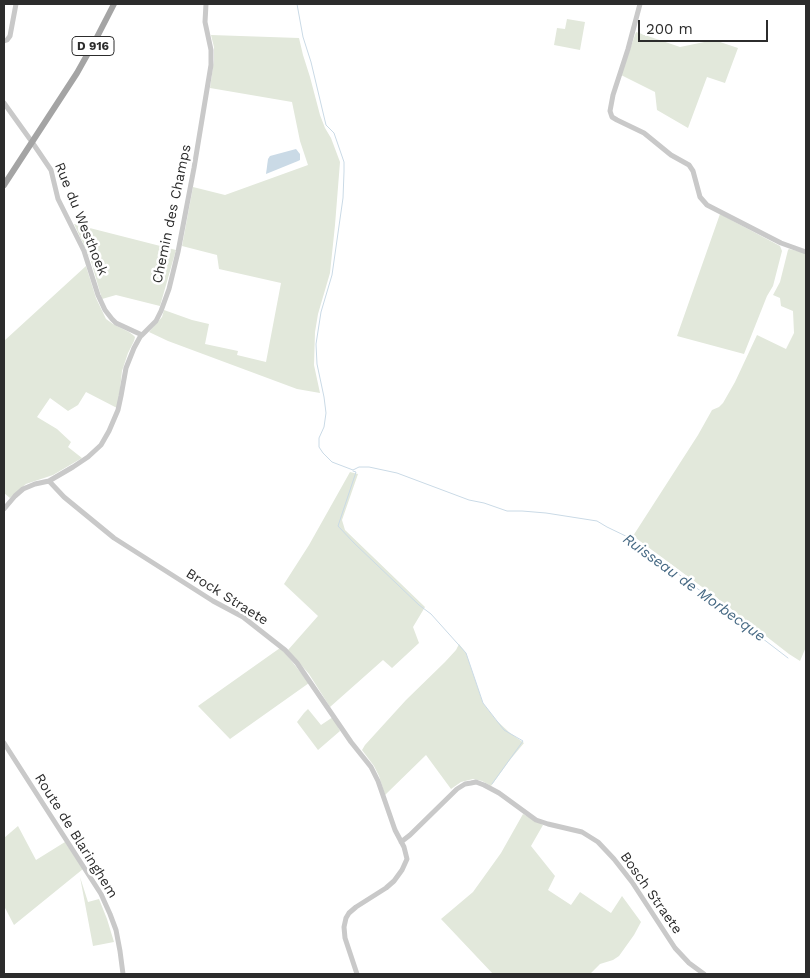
<!DOCTYPE html>
<html>
<head>
<meta charset="utf-8">
<style>
  body { margin:0 }
  #map { position:relative; width:810px; height:978px; overflow:hidden; background:#fff; font-family:"Work Sans",sans-serif }
  canvas { display:block }
  .frame { position:absolute; inset:0; border:5px solid #2c2c2c; pointer-events:none }
  .scale { position:absolute; left:638px; top:20px; width:130px; height:22px; box-sizing:border-box; border:2px solid #2c2c2c; border-top:0; padding-left:6px; font-size:15px; line-height:18px; white-space:nowrap; color:#2c2c2c; -webkit-text-stroke:4px #fff; paint-order:stroke }
</style>
</head>
<body>
<div id="map">
<canvas width="810" height="978"></canvas>
<div class="frame"></div>
<div class="scale">200 m</div>
</div>
<script>
const ctx = document.querySelector('canvas').getContext('2d');
ctx.lineJoin = 'round';
function paint(path, color) { ctx.fillStyle = color; ctx.fill(path, 'evenodd'); }
const toPath = rows => new Path2D(rows.map(r => 'M' + r).join(''));
function trace(path, color, width, dash) { ctx.strokeStyle = color; ctx.lineWidth = width; ctx.lineCap = dash ? 'butt' : 'round'; ctx.setLineDash(dash || []); ctx.stroke(path); }
function drawText(font, color, halo, rows, align = 'center') {
  ctx.font = font + ' "Work Sans",sans-serif'; ctx.lineWidth = 5; ctx.setLineDash([]); ctx.textBaseline = 'middle'; ctx.strokeStyle = halo; ctx.fillStyle = color; for (const [text, x, y, turn = 0] of rows) {
    ctx.save(); ctx.translate(x, y); ctx.rotate((+turn || 0) * Math.PI / 180); ctx.textAlign = isNaN(turn) ? turn : align; if (halo) ctx.strokeText(text, 0, 0); ctx.fillText(text, 0, 0); ctx.restore();
  }
}
const green = toPath([
  [567,19,585,22,580,50,554,45,557,28,565,29],
  [636,32,680,47,714,40,738,48,725,83,707,77,688,128,657,110,655,92,621,75],
  [211,35,299,38,303,55,310,77,320,115,325,128,331,138,340,162,335,225,330,273,318,314,315,332,314,365,320,393,297,389,168,341,149,332,162,317,164,310,192,320,209,324,205,344,238,351,237,355,266,362,281,283,219,269,217,255,182,246,193,187,225,195,308,165,300,141,292,102,210,88,214,60,214,47],
  [720,214,780,246,782,251,773,286,767,296,744,354,677,336],
  [74,224,176,250,160,306,116,295,102,299,90,258],
  [789,249,806,253,806,354,805,356,806,356,806,647,800,661,789,654,717,598,633,536,698,435,712,410,719,407,723,403,735,382,757,335,786,349,794,333,793,311,781,306,780,298,773,295,780,282,788,250],
  [86,266,96,298,106,319,113,324,129,332,133,335,135,337,134,341,128,353,122,371,119,399,117,408,86,392,78,405,68,411,50,398,37,417,57,429,71,442,68,447,82,458,53,475,26,484,10,498,4,493,4,341],
  [350,472,358,474,342,520,345,530,425,607,413,627,419,643,392,668,383,660,330,707,309,674,288,650,318,616,284,584,309,545],
  [459,644,466,653,483,703,496,720,510,733,524,743,509,761,491,786,482,781,473,779,461,782,451,789,426,755,385,795,379,776,374,766,362,750,365,745,406,700,445,662,456,650],
  [280,648,286,654,309,683,230,739,198,706],
  [308,709,321,725,333,717,340,731,318,750,297,722,304,713],
  [523,814,543,825,531,846,555,876,548,890,571,905,580,892,611,913,622,896,641,922,634,935,619,956,613,960,600,964,590,974,493,974,441,919,473,892,501,853],
  [18,826,36,860,65,842,83,869,14,925,4,906,4,838],
  [80,877,88,902,99,899,107,919,114,942,93,946]
]);
const water = toPath([
  [296,149,300,154,300,160,298,161,266,174,268,159,270,156]
]);
const stream = toPath([
  [297,4,303,37,311,62,326,125,334,133,344,162,344,172,343,198,332,275,321,312,316,344,317,364,324,397,326,413,324,427,319,438,319,447,323,453,332,462,353,470,359,467,369,467,397,473,469,500,484,503,507,511,522,511,546,513,597,521,607,527,634,540,788,658],
  [353,471,356,472,338,526,354,543,419,605,431,614,466,653,483,703,504,730,523,741,492,784]
]);
const minor = toPath([
  [640,4,628,49,613,95,610,111,612,117,617,120,644,133,671,155,689,165,693,171,700,197,707,205,781,243,806,252],
  [4,41,7,40,10,36,16,4],
  [4,103,32,142,51,170,58,199,84,251,98,295,105,310,112,319,116,323,142,335],
  [49,481,64,497,114,538,213,601,243,617,285,650,297,663,351,742,371,767,378,781,395,830,404,847,407,859,402,870,394,881,386,888,356,907,349,913,346,918,344,927,345,938,357,974],
  [4,509,15,496,23,489,35,484,49,481,73,467,88,457,101,445,109,431,118,410,121,396,126,368,134,348,140,337,156,321,161,311,169,289,178,252,194,168,211,65,211,50,205,22,206,4],
  [4,743,101,894,110,914,116,930,120,951,123,974],
  [401,842,410,835,457,789,465,784,471,783,476,782,484,785,499,793,536,820,548,824,582,832,598,842,614,859,632,882,675,948,689,963,704,974]
]);
const major = toPath([
  [4,185,77,73,96,39,114,4]
]);
const shields = [
  [93,46,42]
];
const shieldNames = [
  ["D 916",93,46]
];
const streetNames = [
  ["Chemin des Champs",172,214,-78],
  ["Rue du Westhoek",81,219,68],
  ["Brock Straete",227,597,32],
  ["Route de Blaringhem",76,836,58],
  ["Bosch Straete",651,893,55]
];
const waterNames = [
  ["Ruisseau de Morbecque",694,588,36]
];
paint(green, '#e2e8db');
paint(water, '#cadae6');
trace(stream, '#cadae6', 1);
trace(minor, '#c9c9c9', 5);
trace(major, '#a4a4a4', 6);
for (const [x, y, w] of shields) { const box = new Path2D(); box.roundRect(x - w / 2, y - 9.5, w, 19, 4); ctx.fillStyle = '#fff'; ctx.fill(box); trace(box, '#2c2c2c', 1); }
drawText('bold 12px', '#2c2c2c', null, shieldNames);
drawText('14px', '#2c2c2c', '#fff', streetNames);
drawText('italic 15px', '#456883', '#fff', waterNames);
</script>
</body>
</html>
